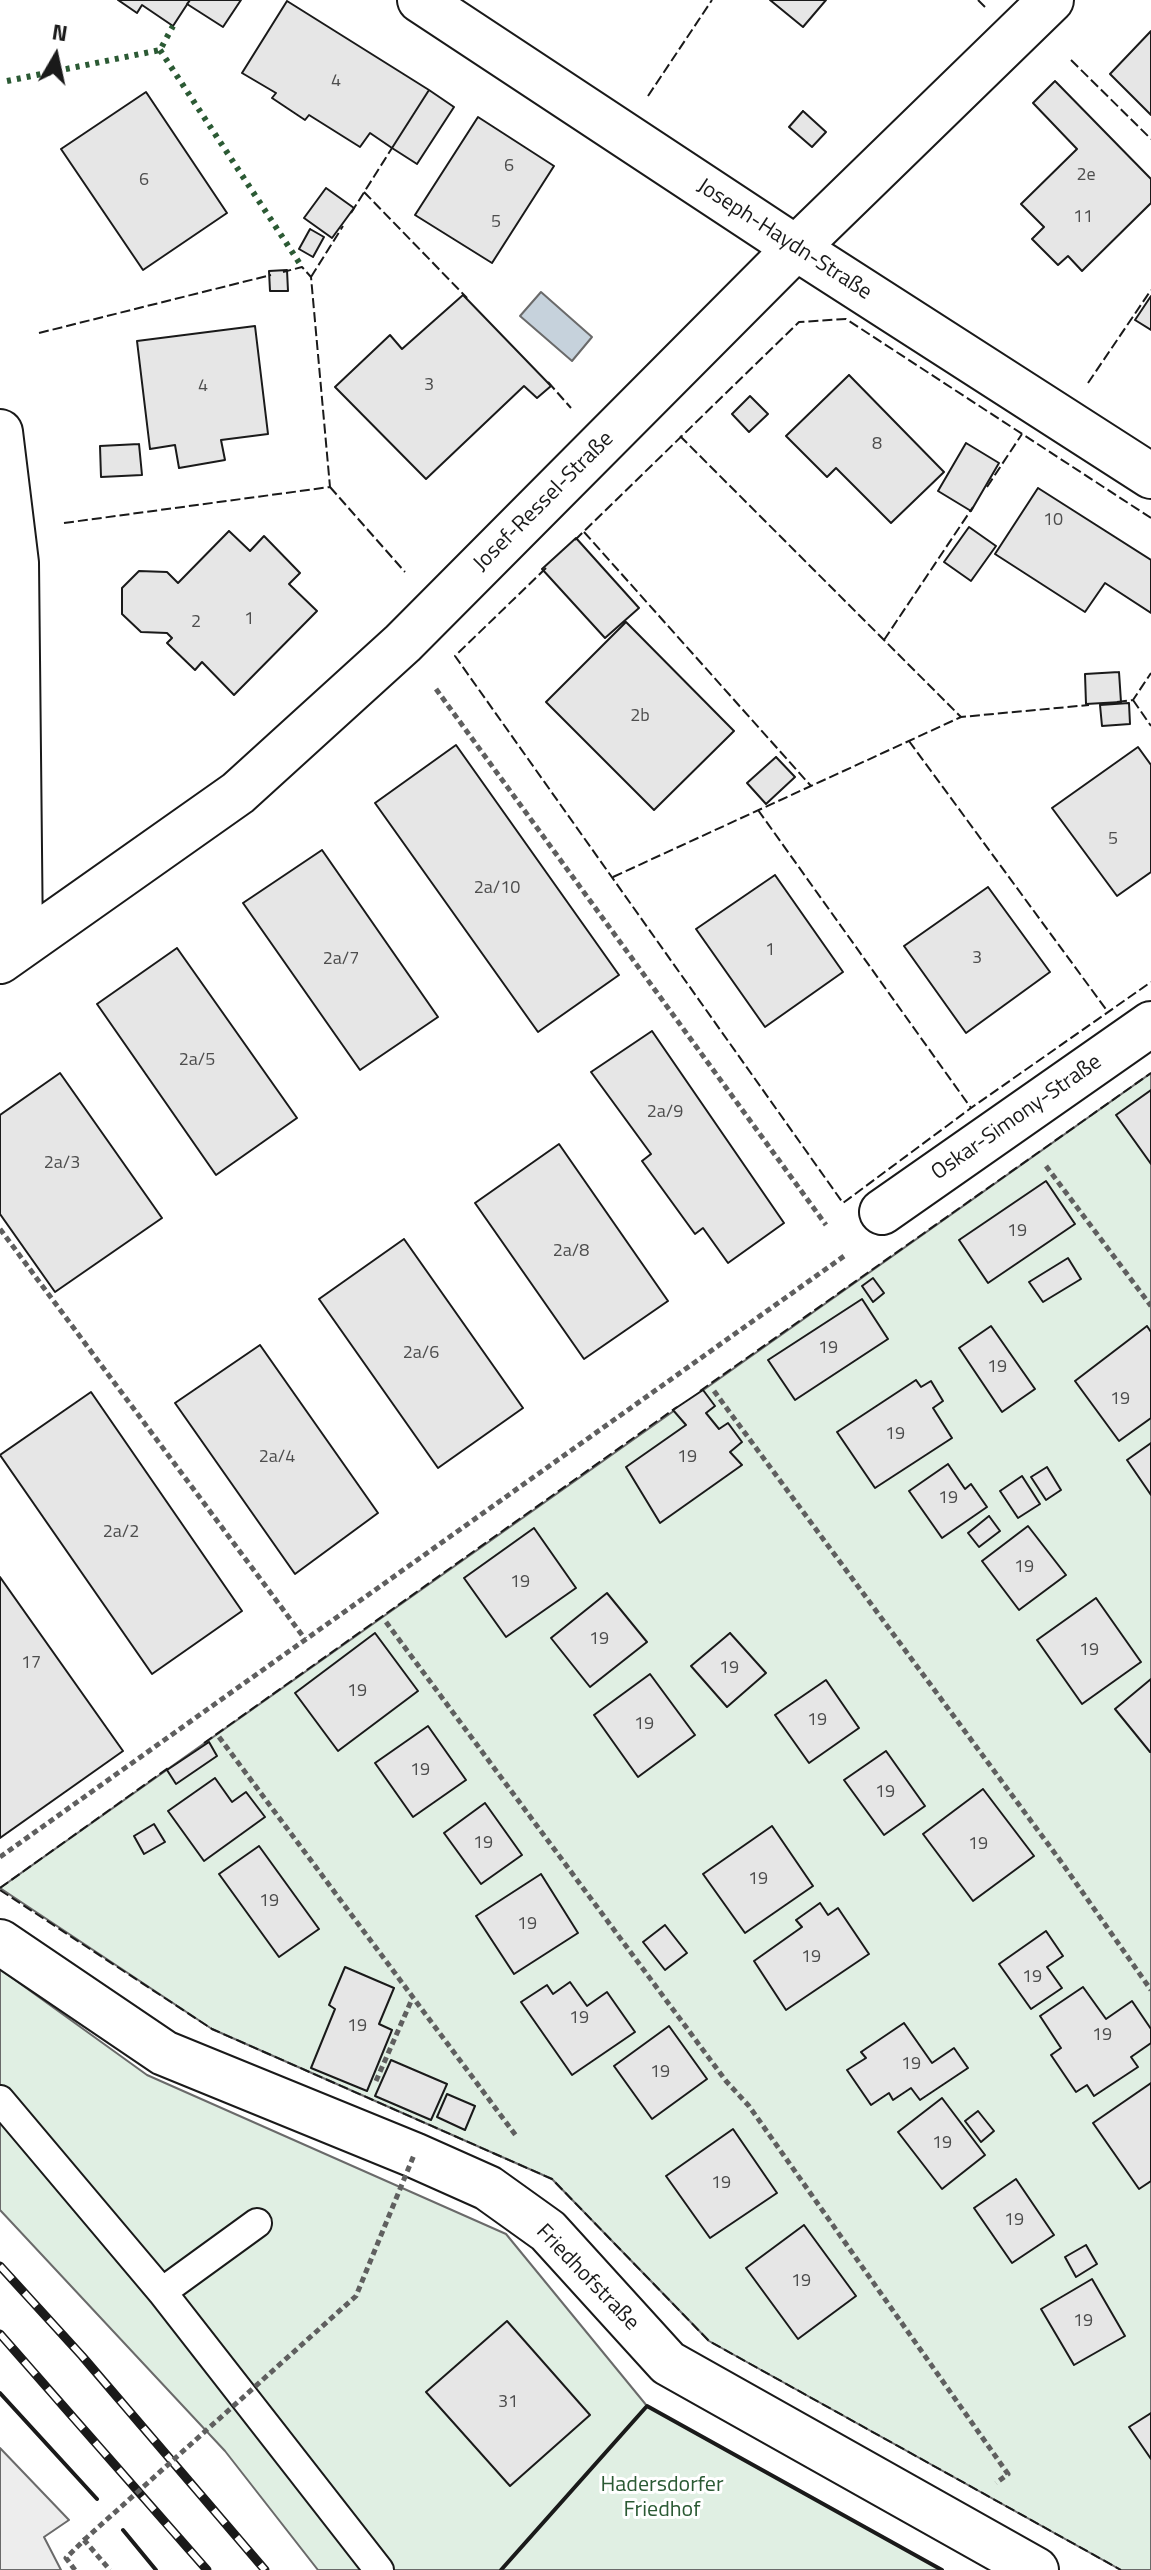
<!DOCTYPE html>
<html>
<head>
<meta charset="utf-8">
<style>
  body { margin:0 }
  #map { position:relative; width:1151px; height:2570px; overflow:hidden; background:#fff; font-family:"Titillium Web",sans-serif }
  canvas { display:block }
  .north { position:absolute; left:16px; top:16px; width:80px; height:80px; -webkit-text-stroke:6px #fff; paint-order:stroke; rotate:9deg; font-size:22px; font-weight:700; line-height:32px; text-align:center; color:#1a1a1a }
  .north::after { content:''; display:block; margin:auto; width:28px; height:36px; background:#1a1a1a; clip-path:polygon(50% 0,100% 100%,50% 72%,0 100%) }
</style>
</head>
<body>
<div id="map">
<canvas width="1151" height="2570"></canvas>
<div class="north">N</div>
</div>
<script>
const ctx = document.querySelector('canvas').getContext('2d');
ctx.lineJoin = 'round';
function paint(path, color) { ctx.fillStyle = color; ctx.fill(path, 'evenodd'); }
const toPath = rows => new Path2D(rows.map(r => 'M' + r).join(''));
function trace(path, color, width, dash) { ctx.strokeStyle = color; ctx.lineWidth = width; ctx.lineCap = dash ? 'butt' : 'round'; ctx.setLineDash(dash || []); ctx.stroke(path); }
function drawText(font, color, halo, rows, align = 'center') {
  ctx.font = font + ' "Titillium Web",sans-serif'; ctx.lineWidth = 6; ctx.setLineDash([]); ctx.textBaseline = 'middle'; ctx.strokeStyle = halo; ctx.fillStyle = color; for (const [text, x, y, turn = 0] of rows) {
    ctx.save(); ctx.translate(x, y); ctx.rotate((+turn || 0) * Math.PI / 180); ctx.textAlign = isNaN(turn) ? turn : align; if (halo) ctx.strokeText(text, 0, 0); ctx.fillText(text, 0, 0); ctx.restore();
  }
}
const green = toPath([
  [1151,1073,1151,2570,1121,2570,709,2341,552,2179,212,2029,0,1888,1151,1073],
  [0,1969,147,2075,506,2234,647,2406,942,2570,318,2570,225,2451,0,2210,0,1969]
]);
const parking = toPath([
  [0,2448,69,2520,44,2537,61,2570,0,2570,0,2448]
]);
const water = toPath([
  [541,292,592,337,572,361,520,316,541,292]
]);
const building = toPath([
  [118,0,190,0,173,26,142,5,137,13,118,0],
  [190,0,241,0,223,27,187,4,190,0],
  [770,0,826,0,803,27,770,0],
  [287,1,429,90,392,148,370,133,360,147,309,115,305,120,272,98,276,93,242,73,287,1],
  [1151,31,1151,115,1110,74,1151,31],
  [1055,81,1151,179,1151,203,1082,271,1068,256,1058,265,1032,239,1044,227,1021,204,1077,149,1033,103,1055,81],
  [429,90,454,107,417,164,392,148,429,90],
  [146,92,227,213,143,270,61,149,146,92],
  [803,111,826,132,812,147,789,127,803,111],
  [478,117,554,166,492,263,415,215,478,117],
  [326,188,354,208,332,238,304,218,326,188],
  [310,229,324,237,313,257,299,249,310,229],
  [287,270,288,291,270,291,269,271,287,270],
  [463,295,551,386,537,398,524,386,426,479,335,387,390,335,402,349,463,295],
  [1151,296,1151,330,1135,320,1151,296],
  [255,326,268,434,221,440,225,460,179,468,175,445,150,449,137,341,255,326],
  [849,375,944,472,891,523,836,468,827,477,786,436,849,375],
  [750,396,768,414,749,432,732,414,750,396],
  [966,443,999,463,971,511,938,491,966,443],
  [139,444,142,475,101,477,100,446,139,444],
  [1038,488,1151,560,1151,613,1105,583,1085,612,995,554,1038,488],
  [969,527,996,546,971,581,944,562,969,527],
  [229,531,250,551,264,536,300,573,289,584,317,611,234,695,202,662,195,670,167,643,172,638,167,633,141,632,122,614,122,588,139,571,167,572,178,583,229,531],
  [576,538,639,608,605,638,542,569,576,538],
  [626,622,734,731,654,810,546,702,626,622],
  [1119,672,1121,702,1086,704,1085,674,1119,672],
  [1129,703,1130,724,1102,726,1100,705,1129,703],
  [456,745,619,975,538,1032,375,803,456,745],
  [1138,747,1151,765,1151,872,1117,896,1052,808,1138,747],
  [776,757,795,777,766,804,747,783,776,757],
  [322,850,438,1017,360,1070,243,903,322,850],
  [775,875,843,972,765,1027,696,929,775,875],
  [988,887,1050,972,966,1033,904,946,988,887],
  [177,948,297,1118,216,1175,97,1004,177,948],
  [652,1031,784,1223,728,1263,703,1228,695,1234,642,1161,651,1154,591,1072,652,1031],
  [60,1073,162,1218,55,1292,0,1214,0,1115,60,1073],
  [1151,1090,1151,1164,1116,1115,1151,1090],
  [559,1144,668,1301,584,1359,475,1203,559,1144],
  [1046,1181,1075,1224,988,1283,959,1240,1046,1181],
  [404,1239,523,1408,438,1468,319,1299,404,1239],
  [1068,1258,1081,1279,1043,1302,1029,1282,1068,1258],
  [873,1278,884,1293,873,1302,862,1286,873,1278],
  [862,1299,888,1339,795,1400,768,1360,862,1299],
  [991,1326,1035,1389,1002,1412,959,1348,991,1326],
  [1147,1326,1151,1332,1151,1418,1119,1441,1075,1381,1147,1326],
  [260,1345,378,1513,295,1574,175,1403,260,1345],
  [916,1380,921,1387,931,1381,943,1401,933,1408,952,1438,875,1488,837,1432,916,1380],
  [703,1390,715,1406,706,1413,719,1429,728,1423,742,1442,730,1452,742,1465,660,1523,626,1467,686,1425,673,1410,703,1390],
  [91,1392,242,1611,152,1674,0,1455,91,1392],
  [1151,1443,1151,1495,1127,1460,1151,1443],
  [948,1464,965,1489,971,1484,987,1507,942,1538,909,1491,948,1464],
  [1047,1467,1061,1490,1046,1500,1031,1477,1047,1467],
  [1022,1476,1040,1504,1018,1518,1000,1491,1022,1476],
  [989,1516,1000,1531,979,1547,968,1533,989,1516],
  [1028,1526,1066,1575,1019,1610,982,1561,1028,1526],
  [534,1528,576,1588,506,1637,464,1578,534,1528],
  [0,1577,123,1751,0,1838,0,1577],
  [607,1593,647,1642,590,1687,551,1638,607,1593],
  [1096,1598,1141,1662,1082,1704,1037,1640,1096,1598],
  [375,1633,418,1691,338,1751,295,1693,375,1633],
  [730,1633,766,1673,727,1707,691,1666,730,1633],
  [650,1674,695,1735,638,1777,594,1715,650,1674],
  [1151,1679,1151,1752,1150,1752,1115,1709,1151,1679],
  [826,1680,859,1728,809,1763,775,1715,826,1680],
  [428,1726,466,1780,413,1817,375,1763,428,1726],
  [209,1742,217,1756,176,1784,167,1770,209,1742],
  [886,1751,925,1806,884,1835,844,1780,886,1751],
  [215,1778,232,1802,246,1792,265,1817,204,1861,168,1811,215,1778],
  [983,1789,1034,1856,973,1901,923,1834,983,1789],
  [485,1803,522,1855,481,1884,444,1833,485,1803],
  [154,1824,165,1842,144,1854,134,1836,154,1824],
  [772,1826,813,1886,745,1933,703,1874,772,1826],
  [259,1846,319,1929,279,1957,219,1874,259,1846],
  [541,1874,578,1933,514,1974,476,1916,541,1874],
  [820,1903,828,1915,838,1908,869,1954,786,2010,754,1961,802,1927,796,1920,820,1903],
  [665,1925,687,1953,665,1970,643,1942,665,1925],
  [1046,1931,1063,1956,1047,1967,1062,1988,1031,2009,999,1964,1046,1931],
  [345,1967,394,1988,379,2024,392,2030,367,2091,311,2068,335,2009,329,2005,345,1967],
  [570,1982,587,2006,607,1992,635,2032,572,2075,521,2002,547,1985,553,1994,570,1982],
  [1083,1987,1106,2019,1132,2001,1151,2029,1151,2043,1131,2057,1138,2067,1094,2096,1087,2085,1076,2092,1051,2055,1061,2048,1040,2016,1083,1987],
  [904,2023,932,2063,954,2048,968,2068,920,2100,911,2088,893,2100,889,2093,871,2105,847,2070,866,2058,861,2052,904,2023],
  [669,2026,707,2079,652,2119,614,2066,669,2026],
  [391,2060,447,2084,431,2120,375,2096,391,2060],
  [1151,2083,1151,2181,1139,2189,1093,2123,1151,2083],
  [447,2094,475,2106,465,2130,437,2117,447,2094],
  [942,2098,985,2155,942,2189,898,2132,942,2098],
  [978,2111,994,2131,981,2142,965,2121,978,2111],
  [733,2129,777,2193,710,2238,666,2176,733,2129],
  [1016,2179,1054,2235,1012,2263,974,2208,1016,2179],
  [804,2225,856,2296,798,2339,746,2268,804,2225],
  [1086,2245,1097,2264,1076,2277,1065,2257,1086,2245],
  [1092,2279,1125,2336,1074,2365,1041,2309,1092,2279],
  [507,2321,590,2415,510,2486,426,2392,507,2321],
  [1151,2413,1151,2459,1129,2427,1151,2413]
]);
const path = toPath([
  [436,689,826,1225],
  [1046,1166,1151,1306],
  [0,1229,305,1639],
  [714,1391,1062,1863,1151,1990],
  [386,1622,726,2081,749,2106,1008,2474,996,2483],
  [219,1737,517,2137],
  [0,1857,847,1254],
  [376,2081,412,1999],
  [75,2570,66,2558,84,2540,110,2570]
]);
const lane = toPath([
  [0,2100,162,2292,379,2570],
  [162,2292,257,2223]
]);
const street = toPath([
  [420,0,796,248,1151,476],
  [0,432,16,563,20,945],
  [0,961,238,793,403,643,796,248,1051,0],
  [882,1212,1151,1024],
  [0,1942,164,2053,414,2155,488,2188,548,2231,668,2363,1036,2570]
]);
const rail = toPath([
  [0,2266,82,2356,265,2570],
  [0,2334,207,2570]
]);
const pathBridge = toPath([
  [84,2540,356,2296,414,2155]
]);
const hedge = toPath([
  [160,50,302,267],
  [7,81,160,50,173,26]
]);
const fence = toPath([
  [978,0,985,7],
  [1071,60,1151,139],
  [648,96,712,0],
  [364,192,467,298],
  [351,213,392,148],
  [311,277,343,226],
  [39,333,271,275],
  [548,382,571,408],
  [1088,383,1151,290],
  [680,436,961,717],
  [330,487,405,572],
  [987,487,1022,434],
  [64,523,330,487,311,277,302,267,283,272],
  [584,532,811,786],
  [575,540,799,322,846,319,1151,518],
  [546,568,455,656,843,1203,971,1108,1151,982],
  [884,640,973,507],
  [1133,700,1151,726],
  [1117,702,1133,700,1151,673],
  [909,741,1108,1012],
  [758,810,971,1108],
  [613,877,961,717,1089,705],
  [700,1391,1151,1073],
  [204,1743,677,1407],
  [0,1888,171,1766],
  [0,1890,212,2029,552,2179,709,2341,1121,2570]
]);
const wall = toPath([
  [0,2393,97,2499],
  [123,2530,156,2570],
  [501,2570,647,2406,942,2570]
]);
const numberNames = [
  ["4",336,82],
  ["6",509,167],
  ["2e",1086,176],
  ["6",144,181],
  ["11",1083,218],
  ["5",496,223],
  ["3",429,386],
  ["4",203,387],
  ["8",877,445],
  ["10",1053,521],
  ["1",249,620],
  ["2",196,623],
  ["2b",640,717],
  ["5",1113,840],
  ["2a/10",497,889],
  ["1",770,951],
  ["3",977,959],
  ["2a/7",341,960],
  ["2a/5",197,1061],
  ["2a/9",665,1113],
  ["2a/3",62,1164],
  ["19",1017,1232],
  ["2a/8",571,1252],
  ["19",828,1349],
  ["2a/6",421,1354],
  ["19",997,1368],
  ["19",1120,1400],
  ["19",895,1435],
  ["2a/4",277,1458],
  ["19",687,1458],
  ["19",948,1499],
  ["2a/2",121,1533],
  ["19",1024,1568],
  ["19",520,1583],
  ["19",599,1640],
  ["19",1089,1651],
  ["17",31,1664],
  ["19",729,1669],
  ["19",357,1692],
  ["19",817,1721],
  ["19",644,1725],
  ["19",420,1771],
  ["19",885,1793],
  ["19",483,1844],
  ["19",978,1845],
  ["19",758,1880],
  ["19",269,1902],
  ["19",527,1925],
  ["19",811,1958],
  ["19",1032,1978],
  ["19",579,2019],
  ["19",357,2027],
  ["19",1102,2036],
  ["19",911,2065],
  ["19",660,2073],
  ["19",942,2144],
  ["19",721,2184],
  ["19",1014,2221],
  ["19",801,2282],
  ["19",1083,2322],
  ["31",508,2403]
];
const streetNames = [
  ["Joseph-Haydn-Straße",784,240,33],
  ["Josef-Ressel-Straße",544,502,-45],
  ["Oskar-Simony-Straße",1017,1118,-35],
  ["Friedhofstraße",587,2278,46]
];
const parkNames = [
  ["Hadersdorfer",662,2486],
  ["Friedhof",662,2511]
];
paint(green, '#e0efe3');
trace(green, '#6a6a6a', 2);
paint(parking, '#ededed');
trace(parking, '#6a6a6a', 2);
paint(water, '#c6d2dc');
trace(water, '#6a6a6a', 2);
paint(building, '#e6e6e6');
trace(building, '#1a1a1a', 2);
trace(lane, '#1a1a1a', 32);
trace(street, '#1a1a1a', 48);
trace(path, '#5f5f5f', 5, [6, 4]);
trace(lane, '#fff', 28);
trace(street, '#fff', 44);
trace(rail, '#1a1a1a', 9);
trace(rail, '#fff', 6, [18]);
trace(pathBridge, '#5f5f5f', 5, [6, 4]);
trace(hedge, '#2b5a34', 6, [4, 6]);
trace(fence, '#1a1a1a', 2, [10, 4]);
trace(wall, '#1a1a1a', 4);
drawText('18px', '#4d4d4d', null, numberNames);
drawText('22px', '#1a1a1a', '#fff', streetNames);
drawText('22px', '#2b5a34', '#fff', parkNames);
</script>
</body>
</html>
